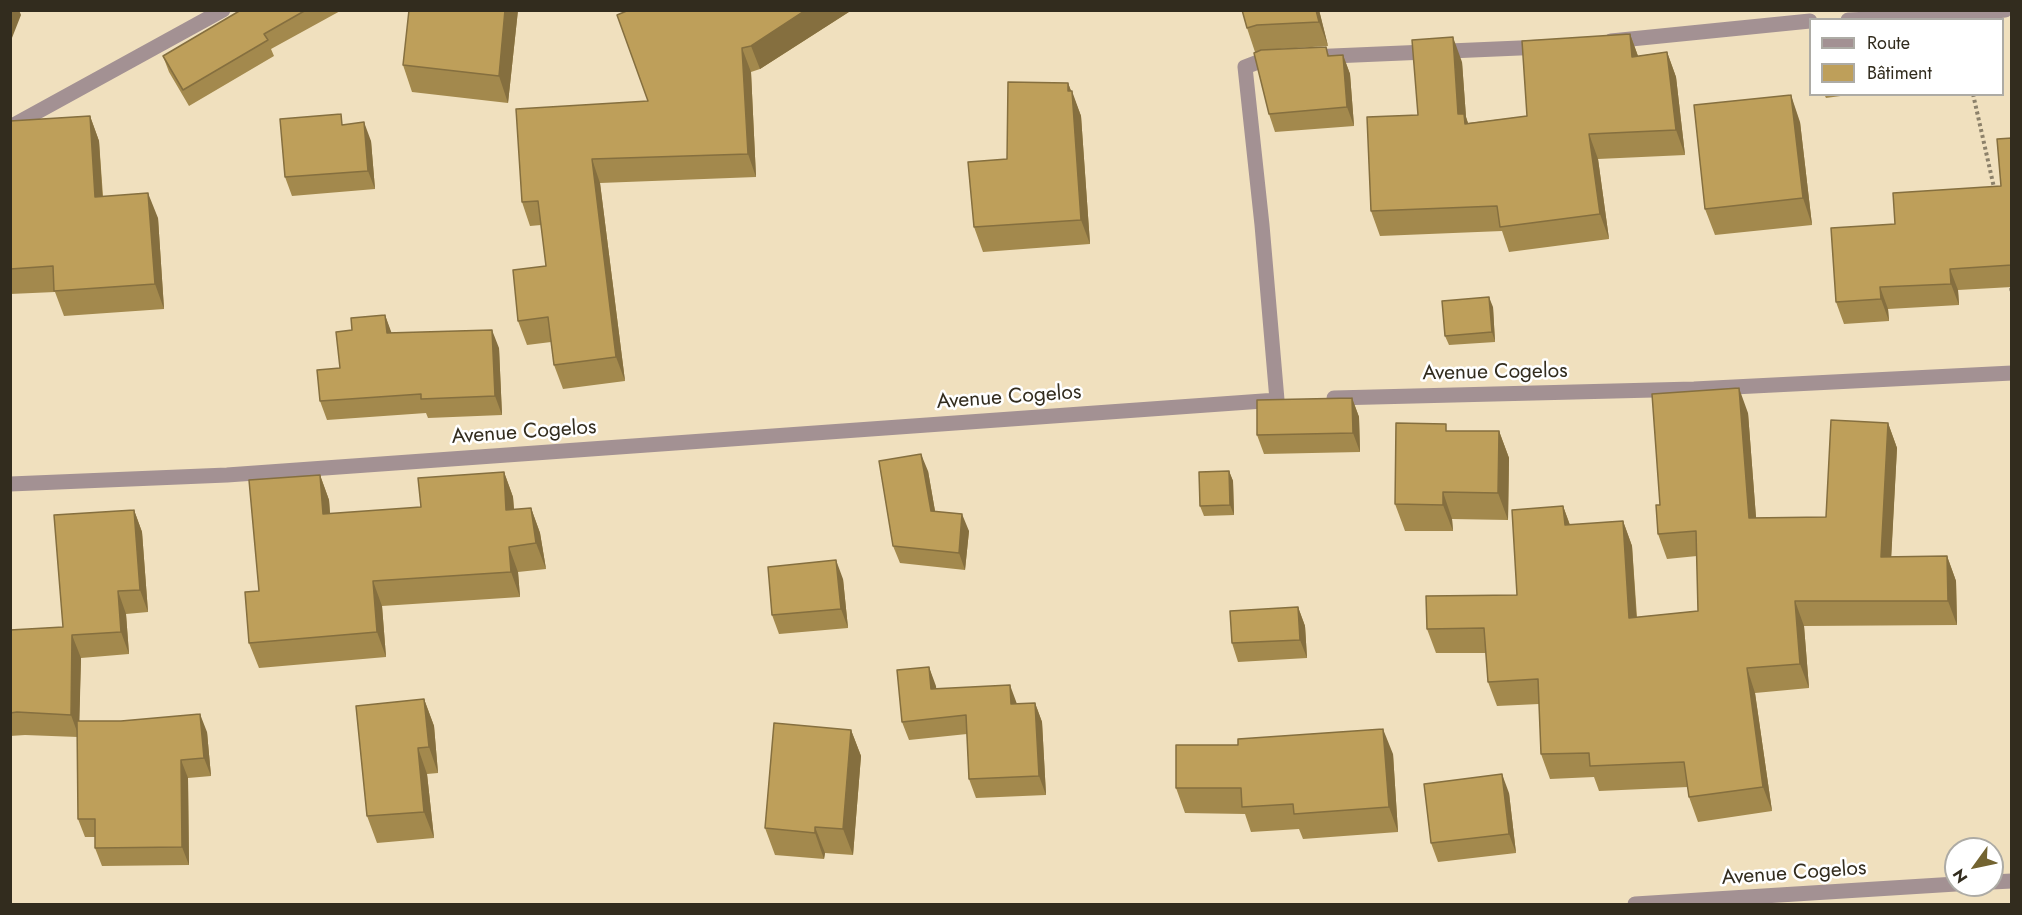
<!DOCTYPE html>
<html>
<head>
<meta charset="utf-8">
<style>
  body { margin:0 }
  #map { position:relative; width:2022px; height:915px; overflow:hidden; background:#f0e0be; font-family:Jost,sans-serif }
  canvas { display:block }
  .frame { position:absolute; inset:0; border:12px solid #322c1e; pointer-events:none }
  .legend { position:absolute; left:1809px; top:18px; width:195px; height:78px; box-sizing:border-box; background:#fff; border:2px solid #adaba5; margin:0; padding:8px 10px; list-style:none; font-size:18px; color:#322c1e }
  .legend li { display:flex; align-items:center; gap:12px; height:30px }
  .legend b { width:30px; border:2px solid #adaba5 }
  .north { position:absolute; left:1944px; top:837px; width:60px; height:60px; box-sizing:border-box; background:#fff; border:2px solid #adaba5; border-radius:50%; rotate:237deg; font-size:16px; font-weight:700; line-height:24px; text-align:center; color:#322c1e }
  .north::after { content:''; display:block; margin:auto; width:21px; height:27px; background:#736431; clip-path:polygon(50% 0,100% 100%,50% 72%,0 100%) }
</style>
</head>
<body>
<div id="map">
<canvas width="2022" height="915"></canvas>
<div class="frame"></div>
<ul class="legend">
<li><b style="height:8px;background:#a39193"></b>Route</li>
<li><b style="height:16px;background:#be9f5a"></b>Bâtiment</li>
</ul>
<div class="north">N</div>
</div>
<script>
const ctx = document.querySelector('canvas').getContext('2d');
ctx.lineJoin = 'round';
const toPath = rows => new Path2D(rows.map(r => 'M' + r).join(''));
function trace(path, color, width, dash) { ctx.strokeStyle = color; ctx.lineWidth = width; ctx.lineCap = dash ? 'butt' : 'round'; ctx.setLineDash(dash || []); ctx.stroke(path); }
function paint(path, color) { ctx.fillStyle = color; ctx.fill(path, 'evenodd'); }
function drawText(font, color, halo, rows, align = 'center') {
  ctx.font = font + ' Jost,sans-serif'; ctx.lineWidth = 5; ctx.setLineDash([]); ctx.textBaseline = 'middle'; ctx.strokeStyle = halo; ctx.fillStyle = color; for (const [text, x, y, turn = 0] of rows) {
    ctx.save(); ctx.translate(x, y); ctx.rotate((+turn || 0) * Math.PI / 180); ctx.textAlign = isNaN(turn) ? turn : align; if (halo) ctx.strokeText(text, 0, 0); ctx.fillText(text, 0, 0); ctx.restore();
  }
}
const path = toPath([
  [1973,94,1995,192],
  [2010,282,2012,293]
]);
const minor = toPath([
  [1848,20,1963,15,2005,10],
  [1611,41,1810,21],
  [1309,57,1543,47],
  [1276,59,1266,59,1245,67,1262,225,1277,400],
  [10,127,223,10],
  [1334,398,1694,389,2012,373],
  [10,484,227,475,1277,400],
  [1992,882,2012,881],
  [1635,904,1956,884]
]);
const wall = toPath([
  [241,10,342,10,271,49,274,56,189,106,169,72,163,56],
  [518,10,508,103,412,92,403,65],
  [629,10,852,10,760,69,751,72,756,177,600,183,625,381,563,389,554,365,551,342,527,345,518,321,546,266,541,225,530,226,522,202,648,101],
  [1242,10,1319,10,1328,46,1264,50,1326,47,1329,56,1343,55,1350,74,1354,126,1275,132,1269,114,1255,52,1247,28],
  [1630,34,1638,56,1667,52,1676,77,1685,155,1598,159,1609,239,1509,252,1502,231,1380,236,1371,211,1418,115,1462,62,1466,117,1468,123,1527,116],
  [1068,83,1081,116,1090,244,983,252,974,227,1007,159],
  [1824,94,1855,94,1826,98],
  [90,116,99,141,103,196,158,218,164,309,64,316,55,292,10,294,10,121],
  [1800,122,1812,225,1715,235,1705,209],
  [345,124,371,141,375,189,292,196,285,177],
  [2012,138,2012,287,1958,290,1959,305,1888,309,1889,321,1844,324,1836,302,1895,224,2001,186],
  [1493,307,1495,342,1449,345,1445,336],
  [385,315,391,333,499,348,502,415,428,418,426,413,327,420,320,401,340,368,352,330],
  [1352,398,1359,417,1360,452,1264,454,1257,435],
  [1748,413,1756,518,1826,517,1888,423,1897,448,1891,557,1947,556,1956,581,1957,625,1804,626,1809,688,1755,693,1772,811,1698,822,1689,797,1688,787,1599,791,1594,777,1550,779,1541,754,1539,704,1497,706,1488,682,1486,653,1436,653,1427,629,1517,595,1563,506,1570,525,1623,521,1632,546,1637,617,1698,611,1697,556,1667,559,1658,534,1660,505],
  [1448,431,1499,431,1509,458,1508,520,1452,519,1453,531,1405,531,1395,504],
  [928,471,935,511,969,531,965,570,900,563,893,546],
  [1229,471,1233,481,1234,515,1204,516,1200,506],
  [504,472,513,497,514,510,531,508,540,533,546,569,518,572,520,597,382,606,386,657,259,668,249,643,259,591,320,475,329,500,330,514,421,507],
  [134,510,142,532,148,612,126,614,129,654,81,658,79,721,207,732,211,776,188,778,189,865,102,866,95,848,95,837,85,837,78,819,78,737,25,735,10,736,10,630,63,627],
  [843,579,848,628,779,634,772,615],
  [1298,607,1305,626,1307,658,1238,662,1232,643],
  [929,667,936,689,1017,704,1035,703,1042,722,1046,795,976,798,969,779,967,734,909,740,902,722],
  [424,699,434,726,438,773,427,774,434,838,377,843,367,816],
  [851,730,861,756,853,855,825,853,824,859,775,855,765,828],
  [1393,754,1398,832,1303,839,1299,829,1251,832,1245,814,1185,813,1176,788],
  [1509,793,1516,853,1438,862,1431,843]
]);
const shadedWall = toPath([
  [10,10,19,10,21,15,10,43],
  [505,10,518,10,508,103,499,76],
  [806,10,852,10,760,69,751,46],
  [1316,10,1319,10,1328,46,1319,22],
  [1630,34,1639,59,1632,57],
  [1453,37,1462,62,1466,117,1473,139,1458,114],
  [742,48,751,72,756,177,748,154],
  [1667,52,1676,77,1685,155,1676,130],
  [1343,55,1350,74,1354,126,1347,107],
  [1068,83,1073,96,1072,91,1081,116,1090,244,1081,220,1068,91],
  [1791,95,1800,122,1812,225,1803,198],
  [90,116,99,141,104,222,95,197],
  [364,122,371,141,375,189,368,171],
  [1589,134,1598,159,1609,239,1600,214],
  [592,159,600,183,625,381,616,357],
  [148,193,158,218,164,309,155,284],
  [1950,269,1958,290,1959,305,1951,284],
  [1880,287,1888,309,1889,321,1881,299],
  [1489,297,1493,307,1495,342,1492,332],
  [385,315,392,334,387,333],
  [492,330,499,348,502,415,495,396],
  [1739,388,1748,413,1758,543,1749,518],
  [1352,398,1359,417,1360,452,1353,433],
  [1888,423,1897,448,1890,581,1881,557],
  [1499,431,1509,458,1508,520,1498,493],
  [921,454,928,471,938,528,931,511],
  [1229,471,1233,481,1234,515,1230,505],
  [504,472,513,497,516,536,506,510],
  [320,475,329,500,332,540,323,514],
  [1443,492,1452,519,1453,531,1443,505],
  [1563,506,1572,531,1565,525],
  [531,508,540,533,546,569,536,543],
  [134,510,142,532,148,612,140,590],
  [962,514,969,531,965,570,959,553],
  [1623,521,1632,546,1638,643,1629,618],
  [509,547,518,572,520,597,511,572],
  [1947,556,1956,581,1957,625,1948,601],
  [836,560,843,579,848,628,841,609],
  [373,581,382,606,386,657,377,632],
  [118,591,126,614,129,654,121,632],
  [1795,601,1804,626,1809,688,1800,664],
  [1298,607,1305,626,1307,658,1300,640],
  [72,635,81,658,79,737,71,715],
  [929,667,936,686,938,708,931,689],
  [1747,668,1755,693,1772,811,1763,787],
  [1010,685,1017,704,1011,704],
  [424,699,434,726,438,773,429,747],
  [1035,703,1042,722,1046,795,1039,776],
  [200,714,207,732,211,776,204,758],
  [1383,729,1393,754,1398,832,1389,807],
  [851,730,861,756,853,855,843,829],
  [418,748,427,774,434,838,424,812],
  [181,760,188,778,189,865,182,847],
  [1502,774,1509,793,1516,853,1509,834],
  [10,806,12,839,10,834],
  [815,827,825,853,824,859,815,833]
]);
const building = toPath([
  [241,10,306,10,264,34,268,40,183,90,163,56,241,10],
  [409,10,505,10,499,76,403,65,409,10],
  [629,10,806,10,751,46,742,48,748,154,592,159,616,357,554,365,548,317,518,321,513,270,546,266,538,201,522,202,516,109,648,101,617,15,629,10],
  [1242,10,1316,10,1319,22,1257,25,1247,28,1242,10],
  [1630,34,1632,57,1667,52,1676,130,1589,134,1600,214,1500,227,1497,206,1371,211,1367,117,1418,115,1412,40,1453,37,1458,114,1464,114,1465,124,1527,116,1522,41,1630,34],
  [1326,47,1328,56,1343,55,1347,107,1269,114,1254,53,1261,50,1326,47],
  [1008,82,1068,83,1068,91,1072,91,1081,220,974,227,968,162,1007,159,1008,82],
  [1791,95,1803,198,1705,209,1694,105,1791,95],
  [341,114,342,125,364,122,368,171,285,177,280,119,341,114],
  [90,116,95,197,148,193,155,284,54,291,53,266,10,269,10,121,90,116],
  [2012,138,2012,265,1950,269,1951,284,1880,287,1881,299,1836,302,1831,228,1895,224,1893,193,2001,186,1997,139,2012,138],
  [1489,297,1492,332,1445,336,1442,301,1489,297],
  [385,315,387,333,492,330,495,396,421,399,421,394,320,401,317,370,340,368,336,332,352,330,351,318,385,315],
  [1739,388,1749,518,1826,517,1831,420,1888,423,1881,557,1947,556,1948,601,1795,601,1800,664,1747,668,1763,787,1689,797,1684,762,1590,766,1589,753,1541,754,1538,679,1488,682,1484,628,1427,629,1426,596,1517,595,1512,510,1563,506,1565,525,1623,521,1629,618,1698,611,1696,531,1658,534,1656,505,1660,505,1652,394,1739,388],
  [1352,398,1353,433,1257,435,1257,400,1352,398],
  [1396,423,1446,424,1446,431,1499,431,1498,493,1443,492,1443,505,1395,504,1396,423],
  [921,454,931,511,962,514,959,553,893,546,879,461,921,454],
  [1229,471,1230,505,1200,506,1199,472,1229,471],
  [504,472,506,510,531,508,536,543,509,547,511,572,373,581,377,632,249,643,245,592,259,591,249,480,320,475,323,514,421,507,418,478,504,472],
  [134,510,140,590,118,591,121,632,72,635,71,715,17,712,10,713,10,630,63,627,54,515,134,510],
  [836,560,841,609,772,615,768,567,836,560],
  [1298,607,1300,640,1232,643,1230,611,1298,607],
  [929,667,931,689,1010,685,1011,704,1035,703,1039,776,969,779,966,715,902,722,897,670,929,667],
  [424,699,429,747,418,748,424,812,367,816,356,706,424,699],
  [200,714,204,758,181,760,182,847,95,848,95,819,78,819,77,721,121,721,200,714],
  [774,723,851,730,843,829,815,827,815,833,765,828,774,723],
  [1383,729,1389,807,1294,814,1293,804,1242,807,1241,788,1176,788,1176,745,1238,745,1238,739,1383,729],
  [1502,774,1509,834,1431,843,1424,784,1502,774]
]);
const streetNames = [
  ["Avenue Cogelos",1495,373,-1],
  ["Avenue Cogelos",1009,398,-4],
  ["Avenue Cogelos",524,433,-4],
  ["Avenue Cogelos",1794,874,-4]
];
trace(path, '#8c816a', 4, [3, 3]);
trace(minor, '#a39193', 15);
paint(wall, '#a3894d');
paint(shadedWall, '#856f3f');
paint(building, '#be9f5a');
trace(building, '#856f3f', 1.5);
drawText('21px', '#322c1e', '#fff', streetNames);
</script>
</body>
</html>
